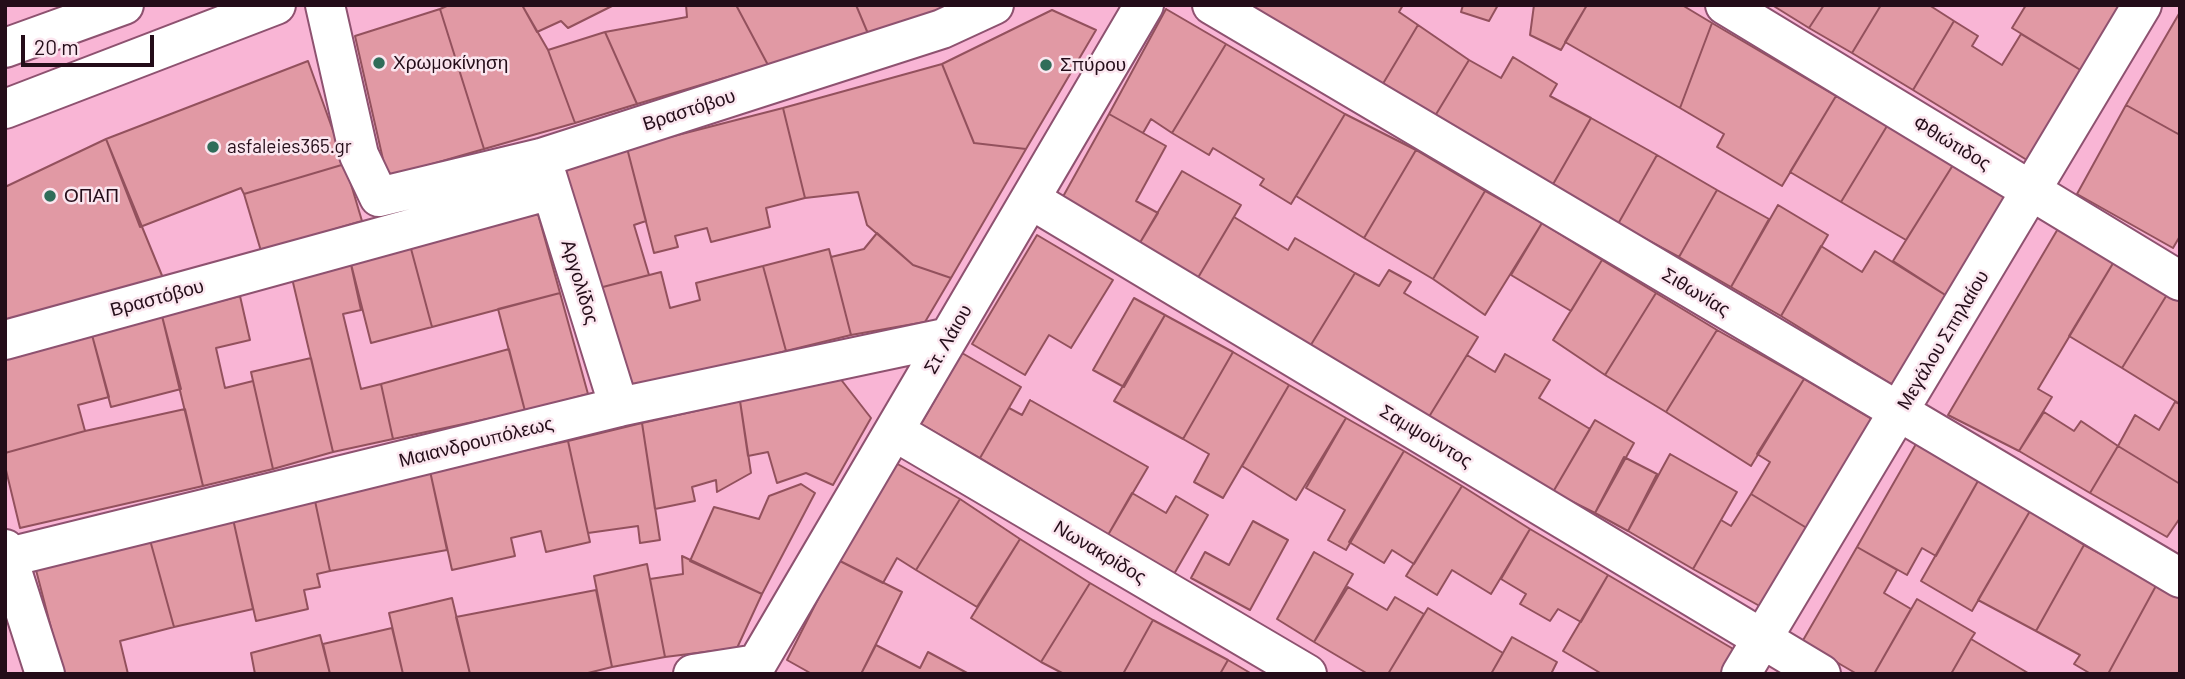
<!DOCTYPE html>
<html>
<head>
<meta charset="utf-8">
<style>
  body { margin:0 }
  #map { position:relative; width:2185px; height:679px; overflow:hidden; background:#f9b5d5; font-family:Barlow,sans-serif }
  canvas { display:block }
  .frame { position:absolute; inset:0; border:7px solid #240d19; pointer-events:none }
  .scale { position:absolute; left:21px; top:35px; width:133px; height:32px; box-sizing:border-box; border:4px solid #240d19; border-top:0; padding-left:9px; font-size:21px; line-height:24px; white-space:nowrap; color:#240d19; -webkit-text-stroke:5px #fbe6ef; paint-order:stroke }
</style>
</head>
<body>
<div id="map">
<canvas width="2185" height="679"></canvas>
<div class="frame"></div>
<div class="scale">20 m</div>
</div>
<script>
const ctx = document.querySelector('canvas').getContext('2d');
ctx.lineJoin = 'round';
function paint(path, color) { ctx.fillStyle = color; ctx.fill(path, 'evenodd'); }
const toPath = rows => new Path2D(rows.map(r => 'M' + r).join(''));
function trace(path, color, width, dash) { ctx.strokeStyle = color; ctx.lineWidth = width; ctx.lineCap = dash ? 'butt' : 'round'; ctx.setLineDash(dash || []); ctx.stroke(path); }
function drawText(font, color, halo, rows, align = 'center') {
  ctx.font = font + ' Barlow,sans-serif'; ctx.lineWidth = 5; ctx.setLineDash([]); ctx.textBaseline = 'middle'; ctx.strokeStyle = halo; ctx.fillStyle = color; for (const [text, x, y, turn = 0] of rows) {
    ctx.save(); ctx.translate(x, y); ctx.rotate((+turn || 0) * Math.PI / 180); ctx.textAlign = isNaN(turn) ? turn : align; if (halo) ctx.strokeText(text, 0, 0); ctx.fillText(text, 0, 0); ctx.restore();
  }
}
const building = toPath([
  [449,5,522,5,548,50,575,123,484,149,440,9,449,5],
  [522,5,614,5,568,28,561,21,537,32,522,5],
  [686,5,736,5,768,65,637,104,605,32,687,17,686,5],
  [736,5,856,5,869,36,768,65,736,5],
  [856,5,939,5,942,10,869,36,856,5],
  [1255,5,1403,5,1399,12,1418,25,1381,87,1251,13,1255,5],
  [1463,5,1498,5,1489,21,1461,12,1463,5],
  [1534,5,1587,5,1561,50,1530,35,1534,5],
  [1587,5,1682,5,1712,23,1680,108,1565,42,1587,5],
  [1772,5,1824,5,1809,28,1772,5],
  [1824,5,1881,5,1852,53,1809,28,1824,5],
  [1881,5,1929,5,1954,21,1913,90,1852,53,1881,5],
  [2026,5,2128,5,2087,74,2012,28,2026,5],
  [440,9,484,149,387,177,355,36,440,9],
  [1166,9,1226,44,1172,133,1151,119,1143,133,1109,114,1166,9],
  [1052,10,1096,30,1026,149,974,143,942,64,1052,10],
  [2180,12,2180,132,2178,134,2126,105,2180,12],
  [1954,21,1978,36,1972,46,2002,65,2021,34,2087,74,2035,165,1913,90,1954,21],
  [1712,23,1836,96,1782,186,1717,147,1724,134,1680,108,1712,23],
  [1418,25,1469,60,1435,116,1381,87,1418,25],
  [605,32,637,104,575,123,548,50,605,32],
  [1226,44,1345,114,1291,204,1260,185,1264,179,1213,148,1209,155,1172,133,1226,44],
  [1513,57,1557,84,1550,96,1591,118,1552,186,1435,116,1469,60,1501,78,1513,57],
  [308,61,345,164,244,194,241,188,140,227,106,139,308,61],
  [942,64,974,143,1026,149,951,278,913,265,867,225,858,192,805,198,783,108,942,64],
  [1836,96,1887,126,1841,202,1790,172,1836,96],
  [2126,105,2180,135,2180,236,2173,248,2077,194,2126,105],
  [783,108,805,198,766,208,770,227,711,242,707,228,675,236,678,247,654,253,627,148,783,108],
  [1109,114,1166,146,1136,201,1158,213,1138,246,1060,202,1109,114],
  [1345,114,1416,150,1364,238,1296,196,1345,114],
  [1591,118,1657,155,1618,224,1552,186,1591,118],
  [1887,126,1953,165,1906,240,1841,202,1887,126],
  [106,139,163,278,5,322,5,187,106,139],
  [627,148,646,221,634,225,649,275,599,288,557,172,627,148],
  [1416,150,1485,191,1433,279,1364,238,1416,150],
  [1657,155,1717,190,1679,257,1618,224,1657,155],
  [345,164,362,221,261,251,244,194,345,164],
  [1953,165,2011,198,1950,298,1893,261,1953,165],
  [1182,171,1241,205,1196,281,1138,246,1182,171],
  [1717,190,1769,219,1731,287,1679,257,1717,190],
  [1485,191,1542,223,1485,315,1433,279,1485,191],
  [1778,205,1828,235,1781,316,1731,287,1778,205],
  [538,214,560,293,432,327,410,245,538,214],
  [1234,217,1288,250,1295,238,1355,273,1309,348,1196,281,1234,217],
  [1542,223,1602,260,1571,311,1511,275,1542,223],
  [2059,227,2115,260,2038,389,2052,397,2019,451,1948,415,2059,227],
  [877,233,913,265,951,278,925,322,851,335,831,257,864,249,877,233],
  [1037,235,1113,280,1071,348,1049,335,1025,375,972,344,1037,235],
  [410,245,432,327,371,343,350,260,410,245],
  [1821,246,1862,272,1875,251,1950,298,1894,386,1781,316,1821,246],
  [829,249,851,335,786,351,763,266,829,249],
  [350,260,361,310,343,314,361,389,381,384,393,439,333,452,291,274,350,260],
  [1602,260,1656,293,1605,375,1553,340,1602,260],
  [2115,260,2168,293,2122,368,2069,336,2115,260],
  [763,266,786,351,626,391,599,288,661,272,670,308,700,300,696,283,763,266],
  [1389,270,1411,282,1404,293,1478,337,1427,420,1309,348,1355,273,1379,286,1389,270],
  [560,293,588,394,525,411,498,309,560,293],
  [1656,293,1717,330,1666,412,1605,375,1656,293],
  [2168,293,2180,300,2180,404,2122,368,2168,293],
  [240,296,250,340,216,348,225,388,253,381,273,469,203,486,162,316,240,296],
  [1134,298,1165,315,1124,387,1093,370,1134,298],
  [1165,315,1233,352,1183,439,1114,401,1165,315],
  [162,316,181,389,111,407,92,335,162,316],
  [1717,330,1804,379,1751,466,1666,412,1717,330],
  [92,335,109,397,78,405,85,431,5,453,5,359,92,335],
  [509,349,525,411,393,439,381,384,509,349],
  [1233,352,1289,385,1223,498,1194,482,1209,454,1183,439,1233,352],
  [962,353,1021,387,980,458,921,424,962,353],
  [1505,354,1550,380,1539,398,1590,429,1553,492,1427,420,1467,355,1495,372,1505,354],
  [311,358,333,452,273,469,251,372,311,358],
  [839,377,871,418,833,485,806,473,777,483,768,452,748,456,740,401,839,377],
  [1804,379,1875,421,1810,530,1751,494,1770,462,1757,454,1804,379],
  [1289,385,1346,418,1296,500,1242,466,1289,385],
  [1030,400,1148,467,1108,535,980,458,1009,408,1022,415,1030,400],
  [740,401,751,473,717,492,716,480,692,487,695,501,655,509,642,423,740,401],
  [2175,402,2180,404,2180,484,2118,446,2135,415,2159,430,2175,402],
  [185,409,203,486,20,528,5,466,5,453,85,431,185,409],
  [2044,412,2074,431,2081,421,2118,446,2090,493,2019,451,2044,412],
  [1346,418,1404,451,1346,550,1328,540,1345,510,1306,488,1346,418],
  [1595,420,1634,443,1595,513,1553,492,1595,420],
  [642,423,660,540,640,543,638,526,588,533,568,441,642,423],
  [568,441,590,542,546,552,541,531,511,538,515,556,452,570,430,471,568,441],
  [1916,444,1978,481,1936,556,1922,548,1907,575,1857,547,1916,444],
  [2118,446,2180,484,2180,518,2167,537,2090,493,2118,446],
  [1404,451,1462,486,1414,564,1392,550,1384,563,1349,542,1404,451],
  [1670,454,1737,492,1693,569,1628,531,1670,454],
  [1624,457,1657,474,1628,531,1595,513,1624,457],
  [894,462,960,499,916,570,897,558,883,583,838,560,894,462],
  [430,471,447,550,330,571,315,501,430,471],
  [1978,481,2030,511,1972,611,1921,581,1978,481],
  [801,484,815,493,762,594,690,561,714,507,759,519,769,496,801,484],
  [1462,486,1530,529,1491,594,1452,570,1437,595,1406,576,1462,486],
  [1132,493,1166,513,1176,496,1208,515,1174,574,1108,535,1132,493],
  [1751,494,1810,530,1765,609,1693,569,1721,520,1731,526,1751,494],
  [960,499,1020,539,977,607,916,570,960,499],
  [315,501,330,571,317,574,320,587,304,590,308,609,256,621,233,519,315,501],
  [2030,511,2084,545,2036,631,1978,600,2030,511],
  [233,519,253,609,174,627,150,540,233,519],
  [1253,521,1288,540,1250,610,1191,578,1205,552,1229,565,1253,521],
  [1530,529,1608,575,1581,622,1558,609,1550,621,1520,604,1526,594,1501,579,1530,529],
  [1020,539,1090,583,1041,662,971,618,1020,539],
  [150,540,174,627,120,641,128,674,63,674,36,570,150,540],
  [2084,545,2157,584,2108,674,2091,674,2074,664,2080,655,2036,631,2084,545],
  [1857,547,1897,570,1884,593,1911,609,1874,674,1857,674,1802,642,1857,547],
  [1314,552,1353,574,1314,642,1277,619,1314,552],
  [682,556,762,594,737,648,665,657,650,579,683,574,682,556],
  [838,560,902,592,861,674,812,674,787,660,838,560],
  [647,564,665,657,612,667,594,576,647,564],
  [1608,575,1735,650,1721,674,1602,674,1563,651,1608,575],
  [1090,583,1153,620,1123,674,1064,674,1041,662,1090,583],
  [2157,584,2180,598,2180,674,2108,674,2157,584],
  [1348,587,1387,610,1395,597,1424,614,1388,674,1368,674,1314,642,1348,587],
  [596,590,612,667,584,674,470,674,456,617,596,590],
  [452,598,470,674,403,674,389,613,452,598],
  [1917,599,1975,633,1971,639,1951,674,1874,674,1917,599],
  [1428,608,1503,653,1491,674,1388,674,1428,608],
  [1153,620,1228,660,1220,674,1123,674,1153,620],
  [392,628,403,674,330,674,323,644,392,628],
  [320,635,330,674,255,674,251,653,320,635],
  [1512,637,1557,662,1551,674,1491,674,1512,637],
  [1971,639,2028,673,1951,674,1971,639],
  [876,645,920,668,928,652,969,674,861,674,876,645],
  [1228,660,1252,674,1220,674,1228,660]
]);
const minor = toPath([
  [325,5,359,155,379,197,541,158,942,29,994,5],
  [1212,5,2180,578],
  [1725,5,2180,281],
  [5,48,124,5],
  [5,109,276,5],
  [544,166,619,407],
  [1030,199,1821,674],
  [5,340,551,190],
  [894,431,1307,674],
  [5,549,45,674],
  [5,558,619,407,949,337],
  [693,674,757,664],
  [751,674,1144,5],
  [1741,674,2142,5]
]);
const markers = [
  [379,63,7,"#306d59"],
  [1046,65,7,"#306d59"],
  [213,147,7,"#306d59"],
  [50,196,7,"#306d59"]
];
const poiNames = [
  ["Χρωμοκίνηση",393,63],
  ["Σπύρου",1060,65],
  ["asfaleies365.gr",227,147],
  ["ΟΠΑΠ",64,196]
];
const streetNames = [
  ["Βραστόβου",689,110,-18],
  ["Φθιώτιδος",1952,143,31],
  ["Αργολίδος",580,282,73],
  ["Σιθωνίας",1696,292,31],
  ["Βραστόβου",157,298,-15],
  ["Στ. Λάιου",948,339,-60],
  ["Μεγάλου Σπηλαίου",1943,340,-59],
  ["Σαμψούντος",1426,436,31],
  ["Μαιανδρουπόλεως",476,442,-14],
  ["Νωνακρίδος",1100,552,31]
];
paint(building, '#e199a4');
trace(building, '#93515d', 2);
trace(minor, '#8e5270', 42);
trace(minor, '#fff', 38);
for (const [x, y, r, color] of markers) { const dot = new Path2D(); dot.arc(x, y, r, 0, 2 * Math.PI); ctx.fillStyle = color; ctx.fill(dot); trace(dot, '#fbe6ef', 2.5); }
drawText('19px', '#240d19', '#fbe6ef', poiNames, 'left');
drawText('19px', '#240d19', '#fbe6ef', streetNames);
</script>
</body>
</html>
